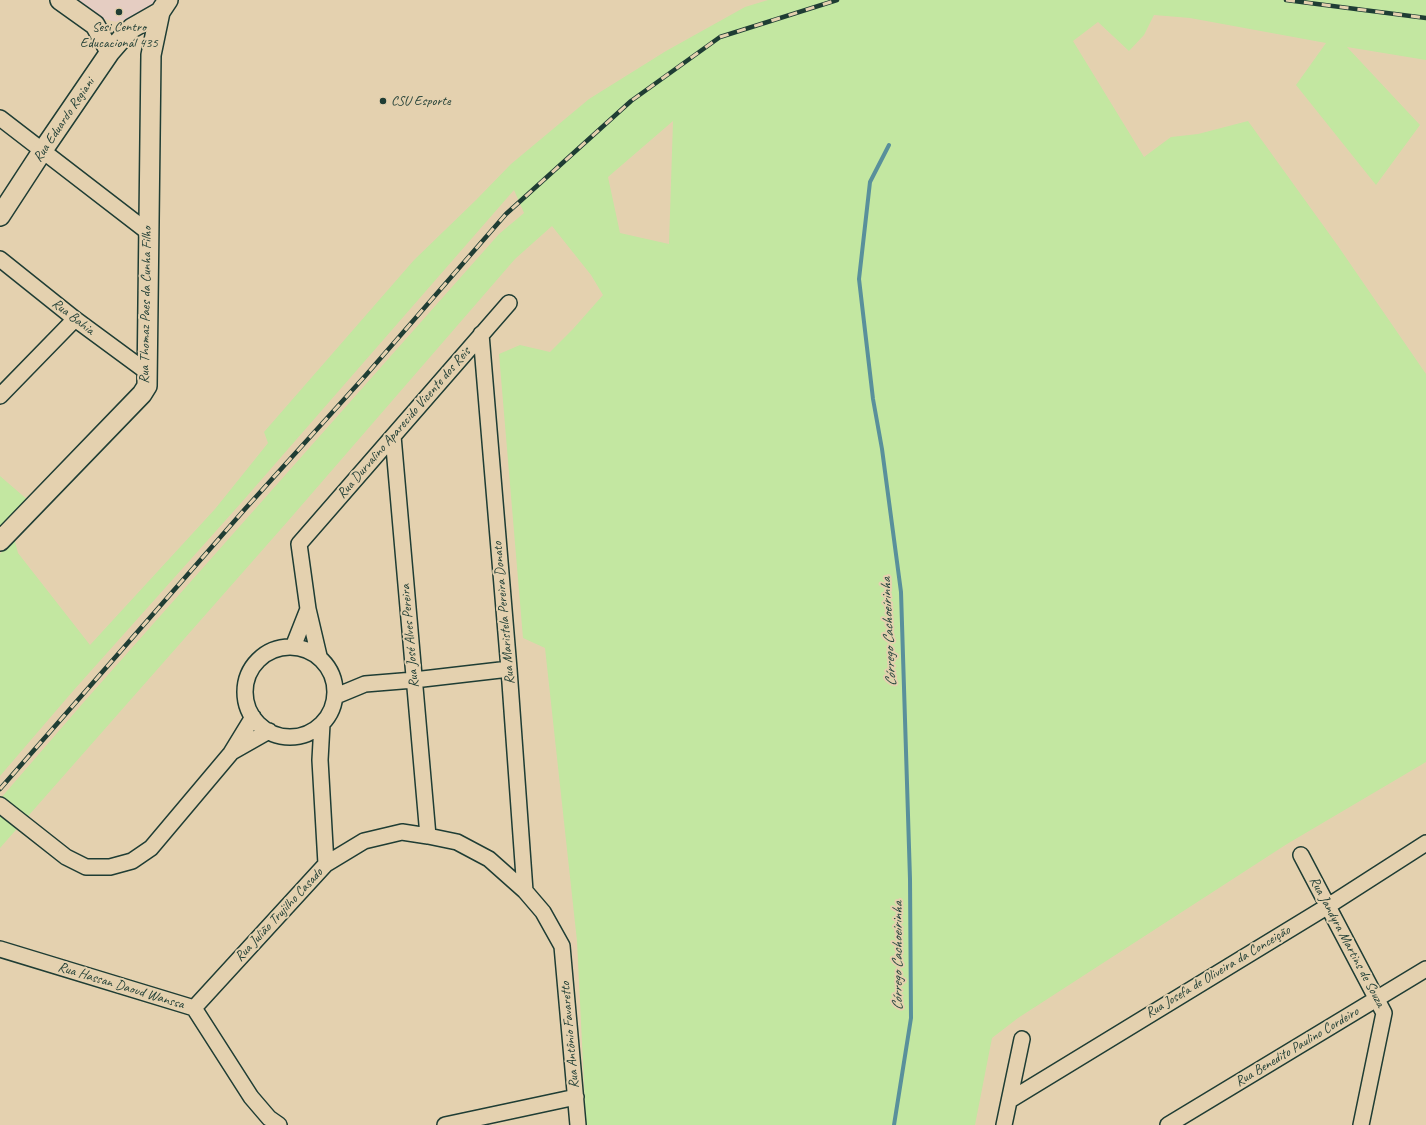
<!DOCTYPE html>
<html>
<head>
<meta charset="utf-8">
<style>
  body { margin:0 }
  canvas { display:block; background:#e4d1af }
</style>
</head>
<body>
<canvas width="1426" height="1125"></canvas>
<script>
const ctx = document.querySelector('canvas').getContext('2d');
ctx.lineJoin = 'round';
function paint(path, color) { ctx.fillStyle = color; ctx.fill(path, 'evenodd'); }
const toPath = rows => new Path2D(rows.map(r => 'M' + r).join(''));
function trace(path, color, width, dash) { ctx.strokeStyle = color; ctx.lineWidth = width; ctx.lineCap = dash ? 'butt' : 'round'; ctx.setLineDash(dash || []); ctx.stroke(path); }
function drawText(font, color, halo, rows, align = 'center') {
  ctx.font = font + ' Caveat,sans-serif'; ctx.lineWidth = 4; ctx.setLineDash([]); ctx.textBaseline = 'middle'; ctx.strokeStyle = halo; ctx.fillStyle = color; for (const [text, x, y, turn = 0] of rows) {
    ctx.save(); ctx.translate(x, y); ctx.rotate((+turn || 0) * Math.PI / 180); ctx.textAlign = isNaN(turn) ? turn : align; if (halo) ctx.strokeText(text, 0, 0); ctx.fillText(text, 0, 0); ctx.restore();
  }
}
const built = toPath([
  [72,0,160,0,145,15,117,22,95,17]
]);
const green = toPath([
  [768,0,1426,0,1426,60,1347,47,1420,125,1376,185,1296,85,1326,43,1190,18,1154,15,1144,35,1129,51,1098,22,1073,41,1144,157,1171,137,1198,134,1248,121,1338,246,1426,374,1426,762,1287,844,1018,1018,992,1038,975,1125,586,1125,577,941,545,648,523,638,499,354,520,345,550,352,573,329,603,295,591,275,552,226,515,259,288,521,0,848,0,799,83,703,499,234,524,213,514,190,241,503,73,691,0,776,0,554,14,538,18,553,90,645,215,509,268,443,264,432,414,260,476,200,511,164,589,99,666,51,745,7],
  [673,121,669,244,620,233,608,177],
  [0,476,29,501,0,531]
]);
const stream = toPath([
  [889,145,870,182,859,279,873,399,882,449,901,592,910,879,911,1018,894,1125]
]);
const minor = toPath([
  [0,118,148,232],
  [0,259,75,319,147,372],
  [481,334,509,669,525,891],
  [0,396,75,319],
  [393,436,428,836],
  '245 692a45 45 0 1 1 90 0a45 45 0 1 1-90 0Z',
  [293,647,308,609],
  [319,656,308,609,299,544,509,303],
  [336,696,365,684,414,680,509,669],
  [232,752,269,731],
  [0,805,66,857,86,867,110,867,132,861,151,848,231,753,253,717],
  [1301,855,1384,1013,1361,1125],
  [326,864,364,841,402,832,428,836,457,842,489,859,525,891,543,912,562,946,578,1125],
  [0,949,194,1008,251,1097,269,1118,279,1125],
  [194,1008,326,864,320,760,322,724],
  [1010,1100,1328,906,1426,843],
  [445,1125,576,1097],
  [1004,1125,1022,1039],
  [1168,1125,1426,969]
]);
const tertiary = toPath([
  [60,0,95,25,110,52],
  [0,216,43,150,110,52,123,37,132,28,160,12],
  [0,541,142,394,147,386,151,55,160,12,168,0]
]);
const rail = toPath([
  [1286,0,1426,18],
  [0,789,245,509,366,375,506,214,631,101,720,37,837,0]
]);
const markers = [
  [119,12,4,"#1f3d34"],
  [383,101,4,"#1f3d34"]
];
const poiNames = [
  ["Sesi Centro",119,27],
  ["Educacional 435",119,43],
  ["CSU Esporte",391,101,"left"]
];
const streetNames = [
  ["Rua Eduardo Regiani",64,120,-56],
  ["Rua Thomaz Paes da Cunha Filho",146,305,-89],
  ["Rua Bahia",73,317,38],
  ["Rua Durvalino Aparecido Vicente dos Reis",404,423,-49],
  ["Rua Maristela Pereira Donato",504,613,-95],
  ["Rua José Alves Pereira",410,636,-95],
  ["Rua Julião Trujilho Casado",279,915,-47],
  ["Rua Jandyra Martins de Souza",1347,942,62],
  ["Rua Josefa de Oliveira da Conceição",1218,972,-31],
  ["Rua Hassan Daoud Wanssa",121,986,17],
  ["Rua Antônio Favaretto",570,1035,-95],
  ["Rua Benedito Paulino Cordeiro",1297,1047,-31]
];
const waterNames = [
  ["Córrego Cachoeirinha",889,632,-93],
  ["Córrego Cachoeirinha",898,956,-90]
];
paint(built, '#e5cdc2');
paint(green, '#c3e7a1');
trace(stream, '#59909b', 4);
trace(minor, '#1f3d34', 18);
trace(tertiary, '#1f3d34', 22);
trace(minor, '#e4d1af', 15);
trace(tertiary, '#e4d1af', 19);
trace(rail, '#1f3d34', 4.5);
trace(rail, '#e4d1af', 3, [9]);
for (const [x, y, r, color] of markers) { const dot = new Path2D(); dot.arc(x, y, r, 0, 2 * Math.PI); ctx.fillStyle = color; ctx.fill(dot); trace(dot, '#e4d1af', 1.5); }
drawText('14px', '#1f3d34', '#e4d1af', poiNames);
drawText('14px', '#1f3d34', '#e4d1af', streetNames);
drawText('italic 15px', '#24443d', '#e4d1af', waterNames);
</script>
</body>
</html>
